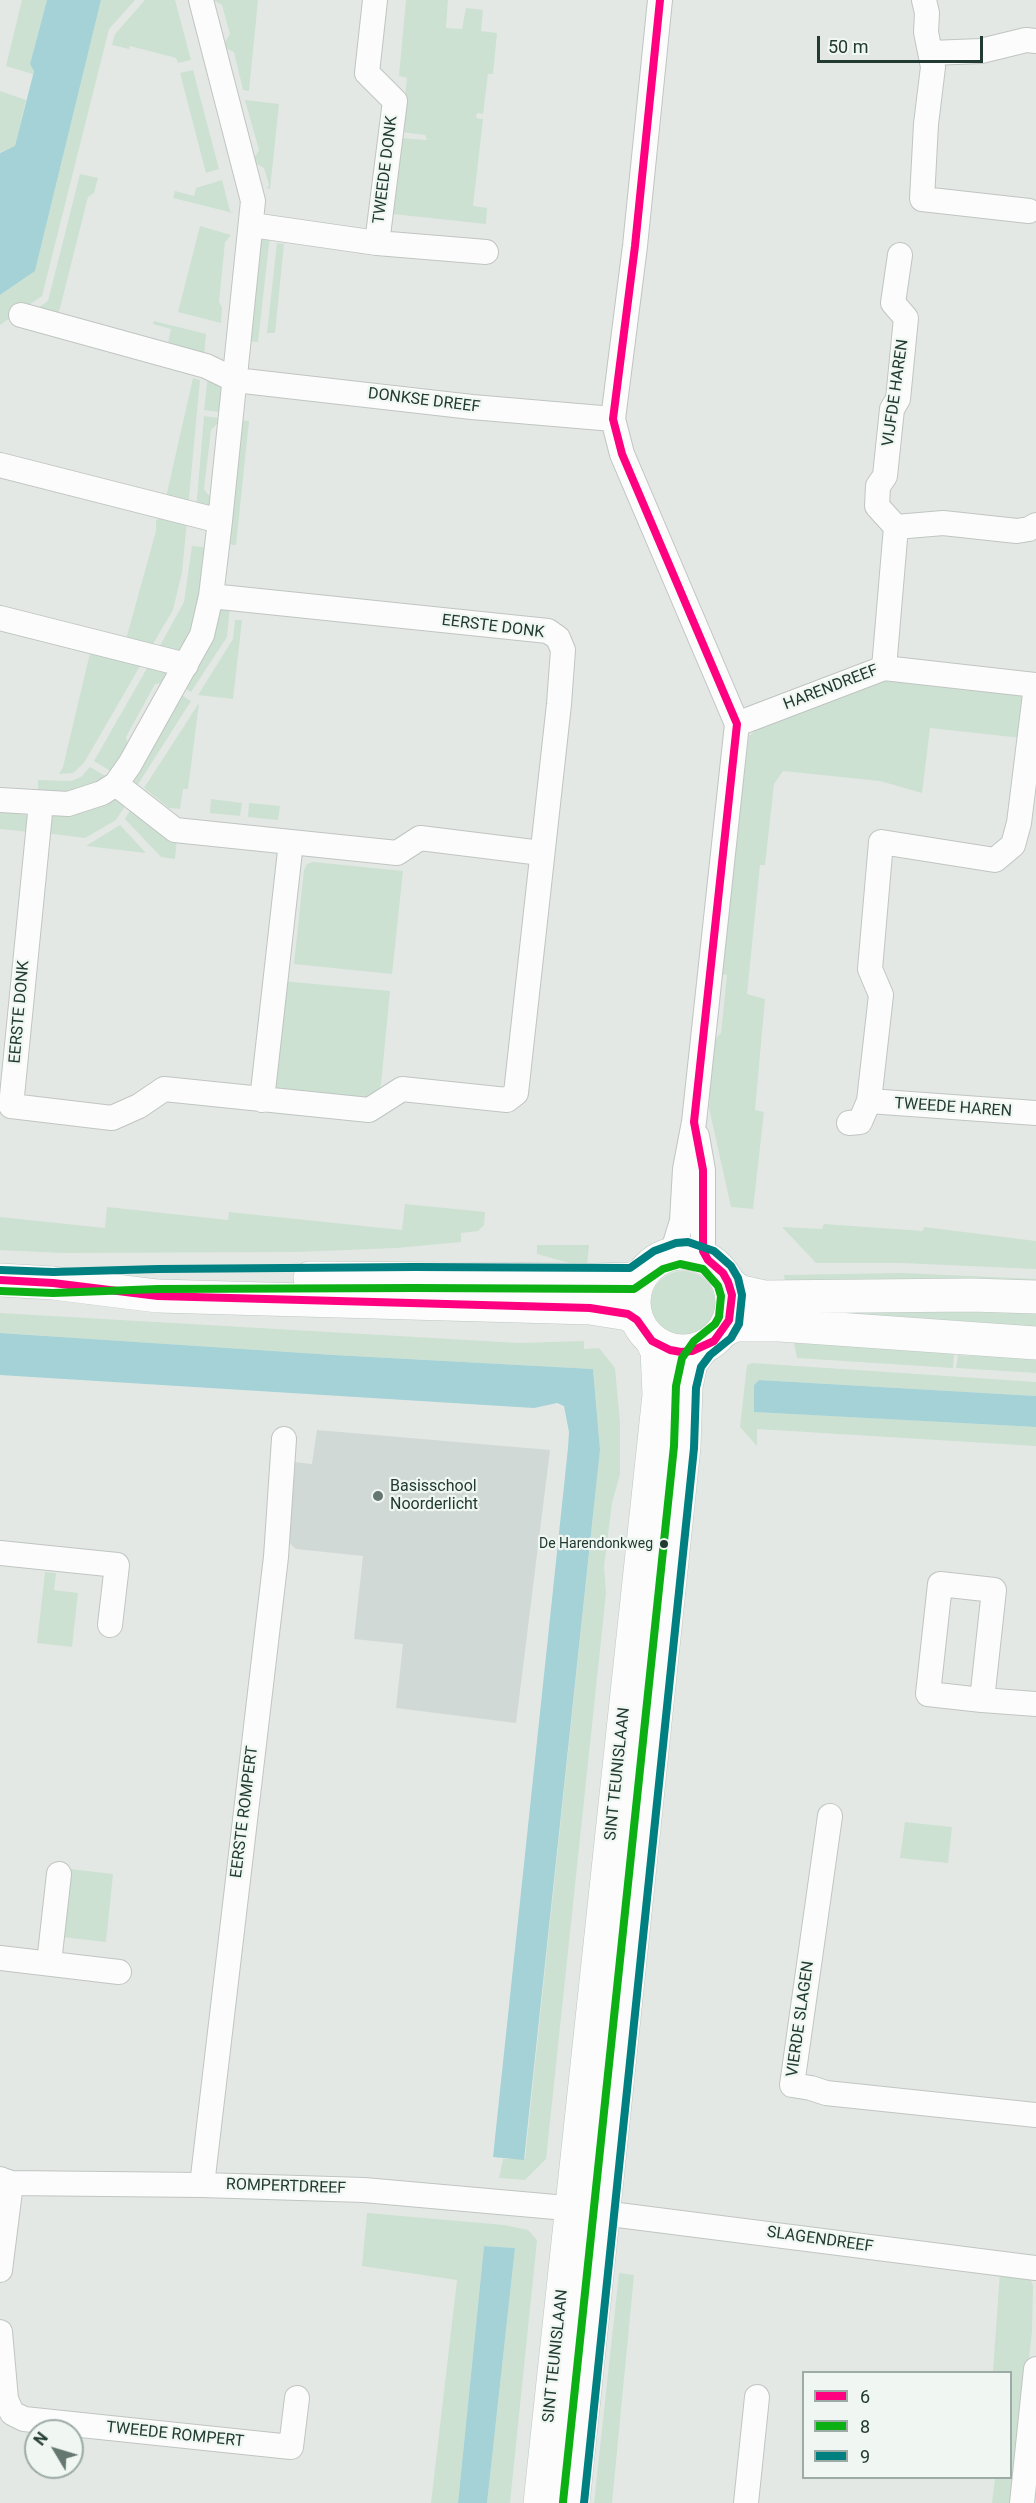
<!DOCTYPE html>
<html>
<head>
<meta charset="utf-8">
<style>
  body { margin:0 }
  #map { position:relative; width:1036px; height:2503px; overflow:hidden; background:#e3e8e5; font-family:Roboto,sans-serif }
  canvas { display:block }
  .legend { position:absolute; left:802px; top:2371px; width:210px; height:108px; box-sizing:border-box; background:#f0f7f3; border:2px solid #9daba6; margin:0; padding:8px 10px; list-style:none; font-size:18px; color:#213a32 }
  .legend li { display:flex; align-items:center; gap:12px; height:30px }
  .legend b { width:30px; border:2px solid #9daba6 }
  .north { position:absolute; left:24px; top:2419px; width:60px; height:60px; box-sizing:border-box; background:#f0f7f3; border:2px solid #9daba6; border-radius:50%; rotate:308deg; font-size:16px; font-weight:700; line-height:24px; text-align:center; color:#213a32 }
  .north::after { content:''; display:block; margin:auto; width:21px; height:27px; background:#657771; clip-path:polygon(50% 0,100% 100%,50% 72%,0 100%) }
  .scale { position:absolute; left:817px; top:36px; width:166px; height:27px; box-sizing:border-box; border:3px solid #213a32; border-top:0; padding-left:8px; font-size:18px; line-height:21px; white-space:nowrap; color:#213a32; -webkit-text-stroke:4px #f0f7f3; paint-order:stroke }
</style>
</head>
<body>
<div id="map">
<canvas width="1036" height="2503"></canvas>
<ul class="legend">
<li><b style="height:8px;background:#ff0080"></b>6</li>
<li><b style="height:8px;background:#0db014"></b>8</li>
<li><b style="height:8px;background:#008080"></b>9</li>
</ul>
<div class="north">N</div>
<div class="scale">50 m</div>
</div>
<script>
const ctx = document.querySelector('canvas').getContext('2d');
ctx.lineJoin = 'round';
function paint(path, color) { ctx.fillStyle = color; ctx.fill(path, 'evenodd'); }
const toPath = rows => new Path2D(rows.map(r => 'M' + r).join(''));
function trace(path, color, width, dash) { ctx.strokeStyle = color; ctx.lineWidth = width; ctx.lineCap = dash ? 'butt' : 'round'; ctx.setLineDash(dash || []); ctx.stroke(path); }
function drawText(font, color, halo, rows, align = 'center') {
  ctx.font = font + ' Roboto,sans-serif'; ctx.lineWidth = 4.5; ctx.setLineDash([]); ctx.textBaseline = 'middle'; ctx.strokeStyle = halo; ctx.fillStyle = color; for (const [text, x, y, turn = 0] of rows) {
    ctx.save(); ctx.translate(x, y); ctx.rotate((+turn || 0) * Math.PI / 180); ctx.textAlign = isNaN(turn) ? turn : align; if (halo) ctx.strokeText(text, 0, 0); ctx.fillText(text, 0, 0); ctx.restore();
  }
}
const built = toPath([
  [317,1430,550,1450,516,1723,396,1708,403,1644,354,1639,363,1556,296,1549,284,1538,294,1462,312,1464]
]);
const green = toPath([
  [22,0,47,0,30,64,34,70,33,74,6,66],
  [101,0,135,0,109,29,42,296,0,325,0,295,35,271],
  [145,0,175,0,191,60,178,63,176,58,130,46,129,49,112,45,115,34],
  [213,0,258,0,249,91,243,90,234,52,225,48,224,44,230,34,222,5],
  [406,0,448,0,446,28,462,29,466,8,483,10,481,31,497,33,493,74,488,74,483,114,477,113,476,118,483,119,473,206,487,208,486,224,393,214,400,138,427,140,425,135,401,132,407,78,399,76],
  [193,70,219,169,206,173,180,73],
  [0,91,26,100,15,147,0,152],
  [245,100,279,104,270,189,267,188,269,185,264,168,255,163,253,160,259,150],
  [80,174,98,178,94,193,88,197,57,320,31,313,48,301],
  [222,180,230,211,233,213,173,198,175,191,194,196,196,188],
  [200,226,231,235,225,242,219,302,222,307,221,323,178,312],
  [270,235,258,342,247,341,260,239],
  [277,243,284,244,275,333,267,333],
  [154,321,206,334,204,357,167,348,171,329,153,324],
  [208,375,222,385,219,412,204,410],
  [193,378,200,380,188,508,165,502],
  [204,416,218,418,217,424,211,430,204,489,210,497,209,507,196,510],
  [239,420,249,421,236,545,226,544],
  [167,516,187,521,182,572,173,610,150,649,125,643,156,531,156,520],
  [192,546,204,547,196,621,179,653,157,651,184,602],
  [225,607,230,607,227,637,191,692,184,688,218,613],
  [235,620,242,620,233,699,198,695,233,639],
  [97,649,143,661,84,763,73,773,59,774,63,767,90,653],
  [150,663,167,669,167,674,163,683,155,684,126,737,128,745,112,772,94,761],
  [881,680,1016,692,1026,701,1022,738,930,728,922,793,880,781,783,771,774,784,765,865,760,865,747,994,765,999,755,1110,764,1112,753,1209,731,1207,709,1108,713,1041,721,1033,727,975,720,974,749,736,763,724],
  [180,694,191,701,135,789,134,775],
  [199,703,188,789,183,789,180,809,169,808,144,788],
  [90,767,107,777,96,785,66,794,38,792,38,780,71,781,81,777],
  [118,798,127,803,116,820,85,838,45,833,50,815],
  [211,799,242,803,240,816,210,813],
  [249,803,280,806,278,820,248,817],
  [132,807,177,838,175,859,161,857,125,819],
  [0,811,27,815,30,819,30,832,0,829],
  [120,825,146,853,86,846],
  [313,862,403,871,392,974,294,964,304,870,307,864],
  [282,981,390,991,381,1084,379,1092,367,1101,279,1091,275,1086],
  [405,1204,485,1212,484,1225,478,1231,461,1233,461,1242,397,1248,297,1252,62,1253,0,1250,0,1217,105,1228,107,1207,228,1220,229,1212,402,1230],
  [824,1224,923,1231,924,1227,1036,1241,1036,1269,902,1263,816,1263,782,1227,822,1229],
  [537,1245,589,1245,587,1266,577,1265,537,1254],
  '651 1303a32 32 0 1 1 64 0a32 32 0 1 1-64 0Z',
  [902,1273,1036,1279,1036,1288,786,1291,784,1275],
  [854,1303,1036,1313,1036,1332,790,1318],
  [0,1313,519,1343,584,1341,584,1349,599,1348,615,1368,620,1423,620,1474,612,1503,604,1567,606,1593,546,2159,525,2180,499,2178,503,2159,525,2159,600,1450,593,1369,334,1355,0,1333],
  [792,1334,954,1353,953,1368,797,1358],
  [972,1352,1036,1356,1036,1373,956,1368,958,1355,971,1356],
  [752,1363,1036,1382,1036,1396,759,1380,754,1385,756,1412,1036,1427,1036,1446,757,1429,757,1446,740,1427,747,1365],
  [45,1572,56,1573,54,1590,78,1593,72,1647,37,1643],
  [905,1822,952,1827,948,1863,900,1858],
  [70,1869,113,1874,106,1942,62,1937],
  [367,2213,504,2225,528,2230,537,2240,510,2503,487,2503,515,2248,484,2246,458,2503,431,2503,457,2280,362,2266],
  [1000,2271,1030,2278,1033,2286,1032,2331,1013,2503,992,2503,995,2478,1010,2478,1010,2372,993,2372],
  [619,2273,634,2275,612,2503,594,2503]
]);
const water = toPath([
  [47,0,101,0,35,271,0,295,0,153,15,146,34,71,30,64],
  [0,1333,334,1355,593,1369,600,1450,524,2160,493,2157,568,1448,569,1432,564,1406,557,1403,534,1408,0,1375],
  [759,1380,1036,1396,1036,1427,754,1412,754,1385],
  [484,2246,515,2248,487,2503,458,2503]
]);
const street = toPath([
  [375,0,367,73,395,101,377,243],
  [660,0,635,246,613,419,622,454,737,724,694,1122,685,1169,682,1221,674,1247,668,1255],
  [924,0,927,13,926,32,933,67,926,124,922,199,1029,211],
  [931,53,981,51,1026,40,1036,41],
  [252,225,377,243,486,252],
  [21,315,206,366,235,380,472,407,613,419],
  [0,465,220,521],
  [896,527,877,506,878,486,885,476,892,409,898,399,906,318,893,303,900,255],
  [0,618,186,665],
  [884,668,896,527,943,523,1017,531,1029,529,1036,525],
  [737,724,884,668,1036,685],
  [116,784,175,830,397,853,420,838,541,853],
  [0,800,68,804,102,793,116,784,130,764,202,635,211,596,220,521,253,201,201,0],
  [41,803,11,1106,112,1118,139,1106,164,1089,369,1110,402,1089,507,1100,516,1093,559,704,563,650,558,638,548,631,211,596],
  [262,1100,291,842],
  [869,1101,1036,1113],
  [849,1123,860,1122,869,1101,881,995,870,969,881,842,995,860,1013,845,1019,823,1036,686],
  [697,1136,703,1170,703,1251,708,1260],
  [0,1553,117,1565,110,1625],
  [982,1700,994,1590,940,1584,928,1694,982,1700,1036,1704],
  [830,1816,792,2085,811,2088,826,2093,1036,2115],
  [0,1958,119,1972],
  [49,1963,59,1874],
  [0,2179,11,2183,202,2185,364,2190,555,2207,1036,2268],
  [202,2185,276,1557,284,1439],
  [0,2270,11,2183],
  [0,2332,6,2399,12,2413,24,2419,291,2447,297,2398],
  [746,2503,757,2397],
  [1022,2503,1036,2369]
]);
const secondary = toPath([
  '634 1302a49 49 0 1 1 98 0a49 49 0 1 1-98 0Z',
  [310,1278,592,1280,633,1279,642,1274],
  [0,1280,53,1283,158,1296,590,1308,628,1314,637,1320],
  [728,1282,738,1291,765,1297,971,1295,1036,1297],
  [723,1331,735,1325,780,1325,1036,1343],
  [540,2503,659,1395,657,1351,652,1341],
  [573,2503,684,1447,686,1387,691,1363,702,1348]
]);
const bus1 = toPath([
  [0,1280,53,1283,158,1296,590,1308,628,1314,637,1320,652,1341,670,1350,681,1352,692,1351,714,1341,729,1320,732,1295,728,1282,723,1273,708,1260,703,1251,703,1170,694,1122,737,724,622,454,613,419,635,246,660,0]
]);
const bus2 = toPath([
  [0,1291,53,1293,158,1289,414,1288,634,1289,663,1269,680,1264,703,1269,718,1286,721,1296,719,1317,715,1324,694,1341,682,1358,676,1386,674,1446,563,2502]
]);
const bus3 = toPath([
  [1,1270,53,1272,158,1269,414,1267,630,1268,654,1251,676,1243,688,1242,714,1251,731,1266,738,1278,742,1295,739,1324,731,1338,710,1355,701,1367,696,1388,694,1448,584,2503]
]);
const markers = [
  [378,1496,6,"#657771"],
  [664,1544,5,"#213a32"]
];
const busNames = [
  ["De Harendonkweg",653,1544]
];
const streetNames = [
  ["TWEEDE DONK",386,170,-83],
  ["VIJFDE HAREN",896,393,-82],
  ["DONKSE DREEF",424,401,7],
  ["EERSTE DONK",493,627,7],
  ["HARENDREEF",831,688,-21],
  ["EERSTE DONK",20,1012,-85],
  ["TWEEDE HAREN",953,1108,4],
  ["SINT TEUNISLAAN",618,1774,-84],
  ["EERSTE ROMPERT",245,1812,-83],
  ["VIERDE SLAGEN",801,2019,-82],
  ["ROMPERTDREEF",286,2187,2],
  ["SLAGENDREEF",820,2240,8],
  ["SINT TEUNISLAAN",556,2356,-84],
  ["TWEEDE ROMPERT",175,2435,6]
];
const poiNames = [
  ["Basisschool",390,1487],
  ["Noorderlicht",390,1505]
];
paint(built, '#d0d9d5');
paint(green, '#cce1d1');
paint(water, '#a4d2d6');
trace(street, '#c0c5c2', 26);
trace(secondary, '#bec6c2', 34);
trace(street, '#fbfcfb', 24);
trace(secondary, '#fbfcfb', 33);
trace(bus1, '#ff0080', 8);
trace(bus2, '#0db014', 8);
trace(bus3, '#008080', 8);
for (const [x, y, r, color] of markers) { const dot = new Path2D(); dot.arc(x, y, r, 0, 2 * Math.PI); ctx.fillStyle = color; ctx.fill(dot); trace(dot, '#f0f7f3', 2); }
drawText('14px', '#213a32', '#f0f7f3', busNames, 'right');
drawText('16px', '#213a32', '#f0f7f3', streetNames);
drawText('16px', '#213a32', '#f0f7f3', poiNames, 'left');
</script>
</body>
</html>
